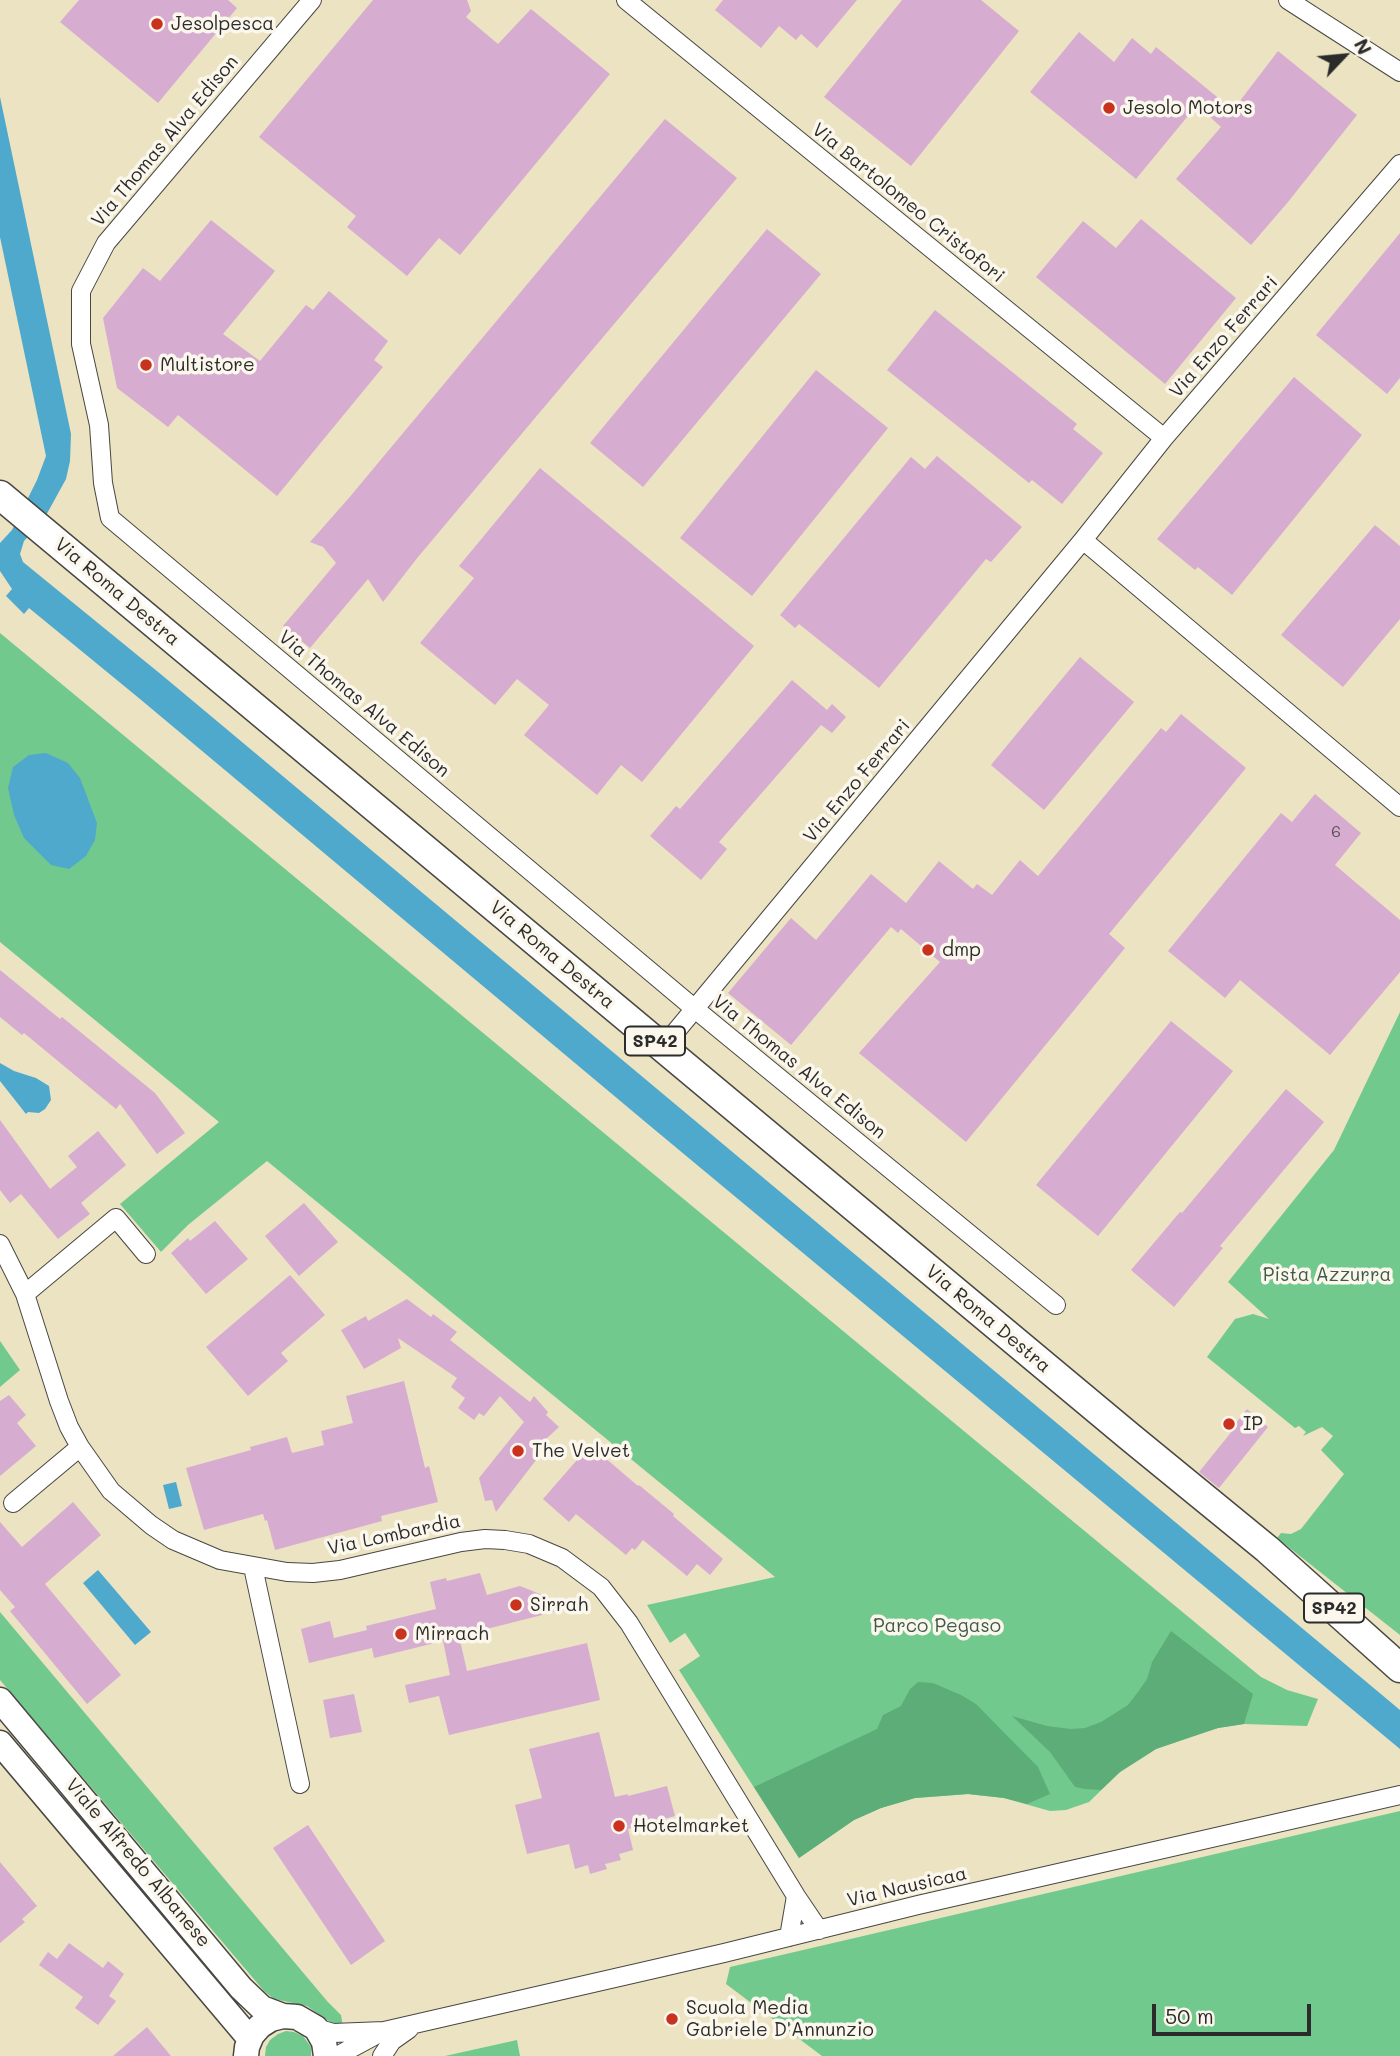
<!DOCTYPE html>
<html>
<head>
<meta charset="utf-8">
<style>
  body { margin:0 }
  #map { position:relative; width:1400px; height:2056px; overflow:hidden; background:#ebe3c2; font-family:Mali,sans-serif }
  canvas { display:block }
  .north { position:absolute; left:1309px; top:21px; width:70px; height:70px; -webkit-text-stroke:5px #fbf7ec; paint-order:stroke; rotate:64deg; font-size:19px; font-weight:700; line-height:28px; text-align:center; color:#2b2b2b }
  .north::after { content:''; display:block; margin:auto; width:24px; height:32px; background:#2b2b2b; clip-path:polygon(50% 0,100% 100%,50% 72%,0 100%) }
  .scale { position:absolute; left:1152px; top:2004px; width:159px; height:32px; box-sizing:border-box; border:4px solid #2b2b2b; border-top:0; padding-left:9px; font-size:21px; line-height:24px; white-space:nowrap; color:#2b2b2b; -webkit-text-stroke:5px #fbf7ec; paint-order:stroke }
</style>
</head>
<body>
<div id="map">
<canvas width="1400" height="2056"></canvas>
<div class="north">N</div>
<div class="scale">50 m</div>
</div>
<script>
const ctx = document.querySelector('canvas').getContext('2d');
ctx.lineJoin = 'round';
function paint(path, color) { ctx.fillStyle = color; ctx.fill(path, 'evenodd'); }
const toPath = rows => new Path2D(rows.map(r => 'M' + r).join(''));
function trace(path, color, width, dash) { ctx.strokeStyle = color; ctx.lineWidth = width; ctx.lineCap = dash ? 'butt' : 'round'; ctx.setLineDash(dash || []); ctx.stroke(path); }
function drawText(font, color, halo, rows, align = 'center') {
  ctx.font = font + ' Mali,sans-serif'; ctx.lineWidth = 7; ctx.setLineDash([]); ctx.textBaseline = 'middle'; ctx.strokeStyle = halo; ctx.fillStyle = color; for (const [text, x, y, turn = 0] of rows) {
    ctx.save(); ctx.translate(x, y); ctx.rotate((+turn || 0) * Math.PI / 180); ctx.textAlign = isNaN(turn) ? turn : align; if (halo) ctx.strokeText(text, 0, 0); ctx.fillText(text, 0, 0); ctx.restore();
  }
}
const green = toPath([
  [0,633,1261,1677,1287,1690,1318,1699,1307,1726,1244,1724,1218,1728,1193,1736,1156,1749,1120,1772,1089,1802,1066,1810,1050,1811,1004,1798,968,1794,915,1798,881,1808,854,1820,799,1858,679,1670,700,1656,685,1633,670,1643,647,1605,775,1577,267,1161,188,1225,161,1252,120,1204,219,1122,0,942],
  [1400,1012,1400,1635,1277,1538,1281,1533,1291,1534,1301,1529,1344,1474,1321,1450,1333,1436,1322,1427,1303,1436,1306,1432,1299,1426,1295,1428,1207,1357,1235,1319,1253,1314,1269,1319,1228,1282,1334,1150],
  [0,1341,20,1370,0,1387],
  [0,1612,327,2001,341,2015,343,2027,333,2024,307,2006,274,1999,264,1991,0,1680],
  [1400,1811,1400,2056,822,2056,726,1984,730,1967],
  [286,2031,294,2032,303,2036,311,2047,311,2056,265,2056,266,2047,270,2040,278,2034],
  [517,2040,520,2056,445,2056]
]);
const forest = toPath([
  [1171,1631,1253,1694,1244,1724,1218,1728,1156,1749,1120,1772,1101,1790,1085,1789,1075,1787,1050,1752,1012,1716,1047,1726,1071,1729,1085,1728,1101,1722,1128,1705,1138,1692,1147,1679,1152,1662],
  [918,1682,933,1683,961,1695,976,1704,1038,1767,1050,1794,1027,1804,1004,1798,968,1794,915,1798,881,1808,854,1820,799,1858,754,1787,877,1729,883,1715,901,1706,910,1689]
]);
const water = toPath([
  [0,97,71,434,70,461,66,479,44,519,24,541,20,554,23,562,163,676,1400,1710,1400,1749,655,1130,140,699,29,608,24,614,6,596,12,589,0,571,0,543,12,530,37,480,46,456,0,237],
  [46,753,68,763,80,778,97,823,95,840,86,856,69,869,51,865,24,838,14,815,8,788,13,767,29,755],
  [0,1063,14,1071,36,1078,49,1086,51,1100,45,1109,39,1113,28,1112,26,1114,0,1081],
  [176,1482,182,1506,169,1509,163,1485],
  [98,1570,151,1632,135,1645,83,1583]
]);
const building = toPath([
  [79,0,228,0,237,8,158,103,60,22],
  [373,0,467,0,471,11,466,17,498,44,531,9,610,74,460,255,439,238,407,276,347,227,356,216,259,137],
  [723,0,857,0,817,48,801,34,796,40,779,26,761,48,715,10],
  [902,0,981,0,1019,31,911,166,824,97],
  [1079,32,1114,62,1132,38,1151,54,1156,47,1233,110,1278,51,1357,115,1288,202,1251,245,1176,179,1221,127,1197,105,1136,179,1030,92],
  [665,119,737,178,418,557,383,602,368,579,310,648,283,626,336,563,323,547,310,542,348,499],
  [1141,219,1236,298,1165,384,1036,277,1083,221,1116,248],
  [211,220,275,271,223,334,260,361,306,305,313,310,329,291,388,341,374,360,383,367,277,496,178,415,168,427,117,388,103,318,143,268,160,281],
  [767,229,821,274,643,487,590,443],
  [1400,233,1400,378,1387,394,1316,335],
  [935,310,1077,424,1073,429,1103,453,1062,504,1032,480,1029,483,887,370],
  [816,370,888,428,752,596,680,538],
  [1294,377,1362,435,1232,595,1198,567,1195,570,1157,539],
  [937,456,1022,527,991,562,986,559,879,688,799,624,795,628,780,615,911,457,925,469],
  [540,468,754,646,642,782,621,765,597,795,524,735,549,705,517,679,495,705,420,643,474,578,459,566],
  [1375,525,1400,546,1400,619,1343,687,1281,635],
  [1080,657,1134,702,1044,810,991,765],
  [792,680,827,710,832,704,846,717,832,733,821,725,719,842,727,849,701,880,650,836,676,806,680,809],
  [1181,714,1246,768,1109,934,1125,948,966,1142,859,1053,940,962,901,929,898,933,891,927,791,1045,728,993,791,918,816,940,871,874,906,903,939,861,973,889,977,884,992,895,1020,860,1038,876,1161,728,1166,732],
  [1315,794,1361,833,1335,865,1400,920,1400,972,1330,1055,1240,980,1225,998,1168,951,1281,813,1292,822],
  [0,970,60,1019,62,1017,155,1093,185,1133,157,1154,120,1104,116,1109,24,1033,22,1035,0,1017],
  [1171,1021,1233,1071,1098,1236,1036,1185],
  [1286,1089,1324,1122,1220,1246,1223,1248,1174,1307,1131,1270,1180,1212,1182,1213],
  [0,1120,50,1189,77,1167,68,1156,98,1131,126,1165,81,1203,90,1214,58,1239,21,1194,10,1203,0,1190],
  [304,1203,338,1242,299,1276,265,1236],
  [215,1221,248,1259,206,1294,171,1253,188,1238,190,1241],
  [290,1275,325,1315,281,1353,288,1361,248,1396,206,1347],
  [407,1299,431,1317,433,1314,457,1332,450,1340,530,1402,534,1396,548,1412,546,1415,559,1427,534,1450,540,1455,496,1512,492,1500,485,1501,479,1478,524,1422,500,1396,484,1416,479,1413,474,1420,458,1408,465,1398,451,1387,457,1378,398,1338,401,1348,364,1369,341,1330,366,1316,368,1321],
  [404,1381,425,1468,429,1466,438,1502,381,1516,382,1521,275,1550,267,1520,265,1521,263,1514,204,1530,186,1468,251,1450,250,1447,287,1437,292,1453,324,1445,321,1431,353,1423,346,1396],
  [9,1395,26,1415,17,1423,36,1446,0,1476,0,1401],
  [1247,1409,1268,1427,1219,1488,1199,1472,1237,1425,1236,1423],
  [590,1445,638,1486,639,1485,674,1514,673,1516,723,1559,710,1575,697,1564,687,1576,643,1540,635,1550,632,1548,626,1555,576,1514,569,1522,543,1499],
  [73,1502,101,1535,45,1584,121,1675,87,1704,10,1611,15,1607,0,1590,0,1522,22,1547],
  [480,1573,487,1595,520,1586,550,1598,554,1612,459,1636,467,1671,587,1643,600,1700,449,1735,439,1696,409,1703,405,1685,450,1675,443,1641,374,1658,372,1648,309,1663,301,1629,330,1621,334,1638,367,1630,366,1626,436,1609,430,1582,446,1578,447,1581],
  [354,1694,362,1732,330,1738,323,1700],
  [599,1732,615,1797,628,1794,628,1796,667,1786,675,1816,628,1829,633,1850,619,1854,621,1860,605,1864,607,1869,590,1874,588,1865,575,1869,569,1844,527,1854,515,1805,542,1798,529,1749],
  [308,1825,385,1941,351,1965,273,1848],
  [0,1862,37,1906,22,1919,25,1922,0,1943],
  [69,1943,103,1968,108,1961,124,1974,109,1996,116,2001,98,2025,75,2008,83,1997,39,1965,48,1952,57,1959],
  [147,2027,171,2056,113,2056]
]);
const street = toPath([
  [312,0,106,243,81,291,81,344,99,425,103,483,110,518,695,1009,1056,1305],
  [626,0,1164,438],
  [1288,0,1400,72],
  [1083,540,1400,807],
  [663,1047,1083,540,1164,438,1400,164],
  [0,1244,25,1294,59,1401,69,1427,80,1447,111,1491,151,1525,173,1540,220,1560,287,1572,313,1573,340,1570,461,1542,485,1539,505,1540,529,1544,562,1558,601,1587,629,1623,796,1896,819,1930],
  [25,1294,116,1218,146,1254],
  [13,1503,80,1447],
  [253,1567,300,1784],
  [789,1937,796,1896],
  [316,2028,333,2033,384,2031,724,1953,918,1905,1400,1795],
  [337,2056,374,2036],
  [382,2056,392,2041,409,2029]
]);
const secondary = toPath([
  [0,1700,241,1988,262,2008,283,2016],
  [0,1743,250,2039],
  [246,2056,247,2047,252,2035,260,2026,271,2019,283,2016,297,2017,316,2028,324,2042,326,2056]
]);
const primary = toPath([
  [0,495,1130,1437,1267,1549,1400,1668]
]);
const markers = [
  [157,24,7,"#c8321e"],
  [1109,108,7,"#c8321e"],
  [146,365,7,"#c8321e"],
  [928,950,7,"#c8321e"],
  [1229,1424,7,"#c8321e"],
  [518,1451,7,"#c8321e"],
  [516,1605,7,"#c8321e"],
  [401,1634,7,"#c8321e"],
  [619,1826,7,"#c8321e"],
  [672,2019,7,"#c8321e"]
];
const numberNames = [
  ["6",1336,832]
];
const shields = [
  [655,1041,60],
  [1334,1608,60]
];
const shieldNames = [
  ["SP42",655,1041],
  ["SP42",1334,1608]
];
const poiNames = [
  ["Jesolpesca",171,24],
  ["Jesolo Motors",1123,108],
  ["Multistore",160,365],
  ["dmp",942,950],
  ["IP",1243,1424],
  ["The Velvet",532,1451],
  ["Sirrah",530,1605],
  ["Mirrach",415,1634],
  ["Hotelmarket",633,1826],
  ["Scuola Media",686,2008],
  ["Gabriele D'Annunzio",686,2030]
];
const streetNames = [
  ["Via Thomas Alva Edison",165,141,-50],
  ["Via Bartolomeo Cristofori",908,203,39],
  ["Via Enzo Ferrari",1224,337,-49],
  ["Via Roma Destra",117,592,40],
  ["Via Thomas Alva Edison",364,704,40],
  ["Via Enzo Ferrari",857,781,-50],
  ["Via Roma Destra",552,955,40],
  ["Via Thomas Alva Edison",799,1067,39],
  ["Via Roma Destra",988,1319,40],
  ["Via Lombardia",394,1535,-12],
  ["Viale Alfredo Albanese",138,1863,50],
  ["Via Nausicaa",907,1887,-13]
];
const parkNames = [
  ["Pista Azzurra",1327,1275],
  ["Parco Pegaso",937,1626]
];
paint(green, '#72c98e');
paint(forest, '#5dad79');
paint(water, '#4ea9cc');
paint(building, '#d7acd1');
trace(street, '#484742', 20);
trace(secondary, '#484742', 27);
trace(primary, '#484742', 31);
trace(street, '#fff', 18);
trace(secondary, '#fff', 24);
trace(primary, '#fff', 28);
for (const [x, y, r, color] of markers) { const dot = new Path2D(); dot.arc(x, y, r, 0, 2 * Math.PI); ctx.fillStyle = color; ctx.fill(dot); trace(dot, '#fbf7ec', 2.5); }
drawText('16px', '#564b54', null, numberNames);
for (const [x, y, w] of shields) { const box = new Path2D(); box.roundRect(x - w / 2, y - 14.5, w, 29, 5); ctx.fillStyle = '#fbf7ec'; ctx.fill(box); trace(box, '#2b2b2b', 2); }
drawText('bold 18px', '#2b2b2b', null, shieldNames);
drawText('19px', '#2b2b2b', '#fbf7ec', poiNames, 'left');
drawText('19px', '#2b2b2b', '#fbf7ec', streetNames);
drawText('19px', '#405a49', '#fbf7ec', parkNames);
</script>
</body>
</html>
